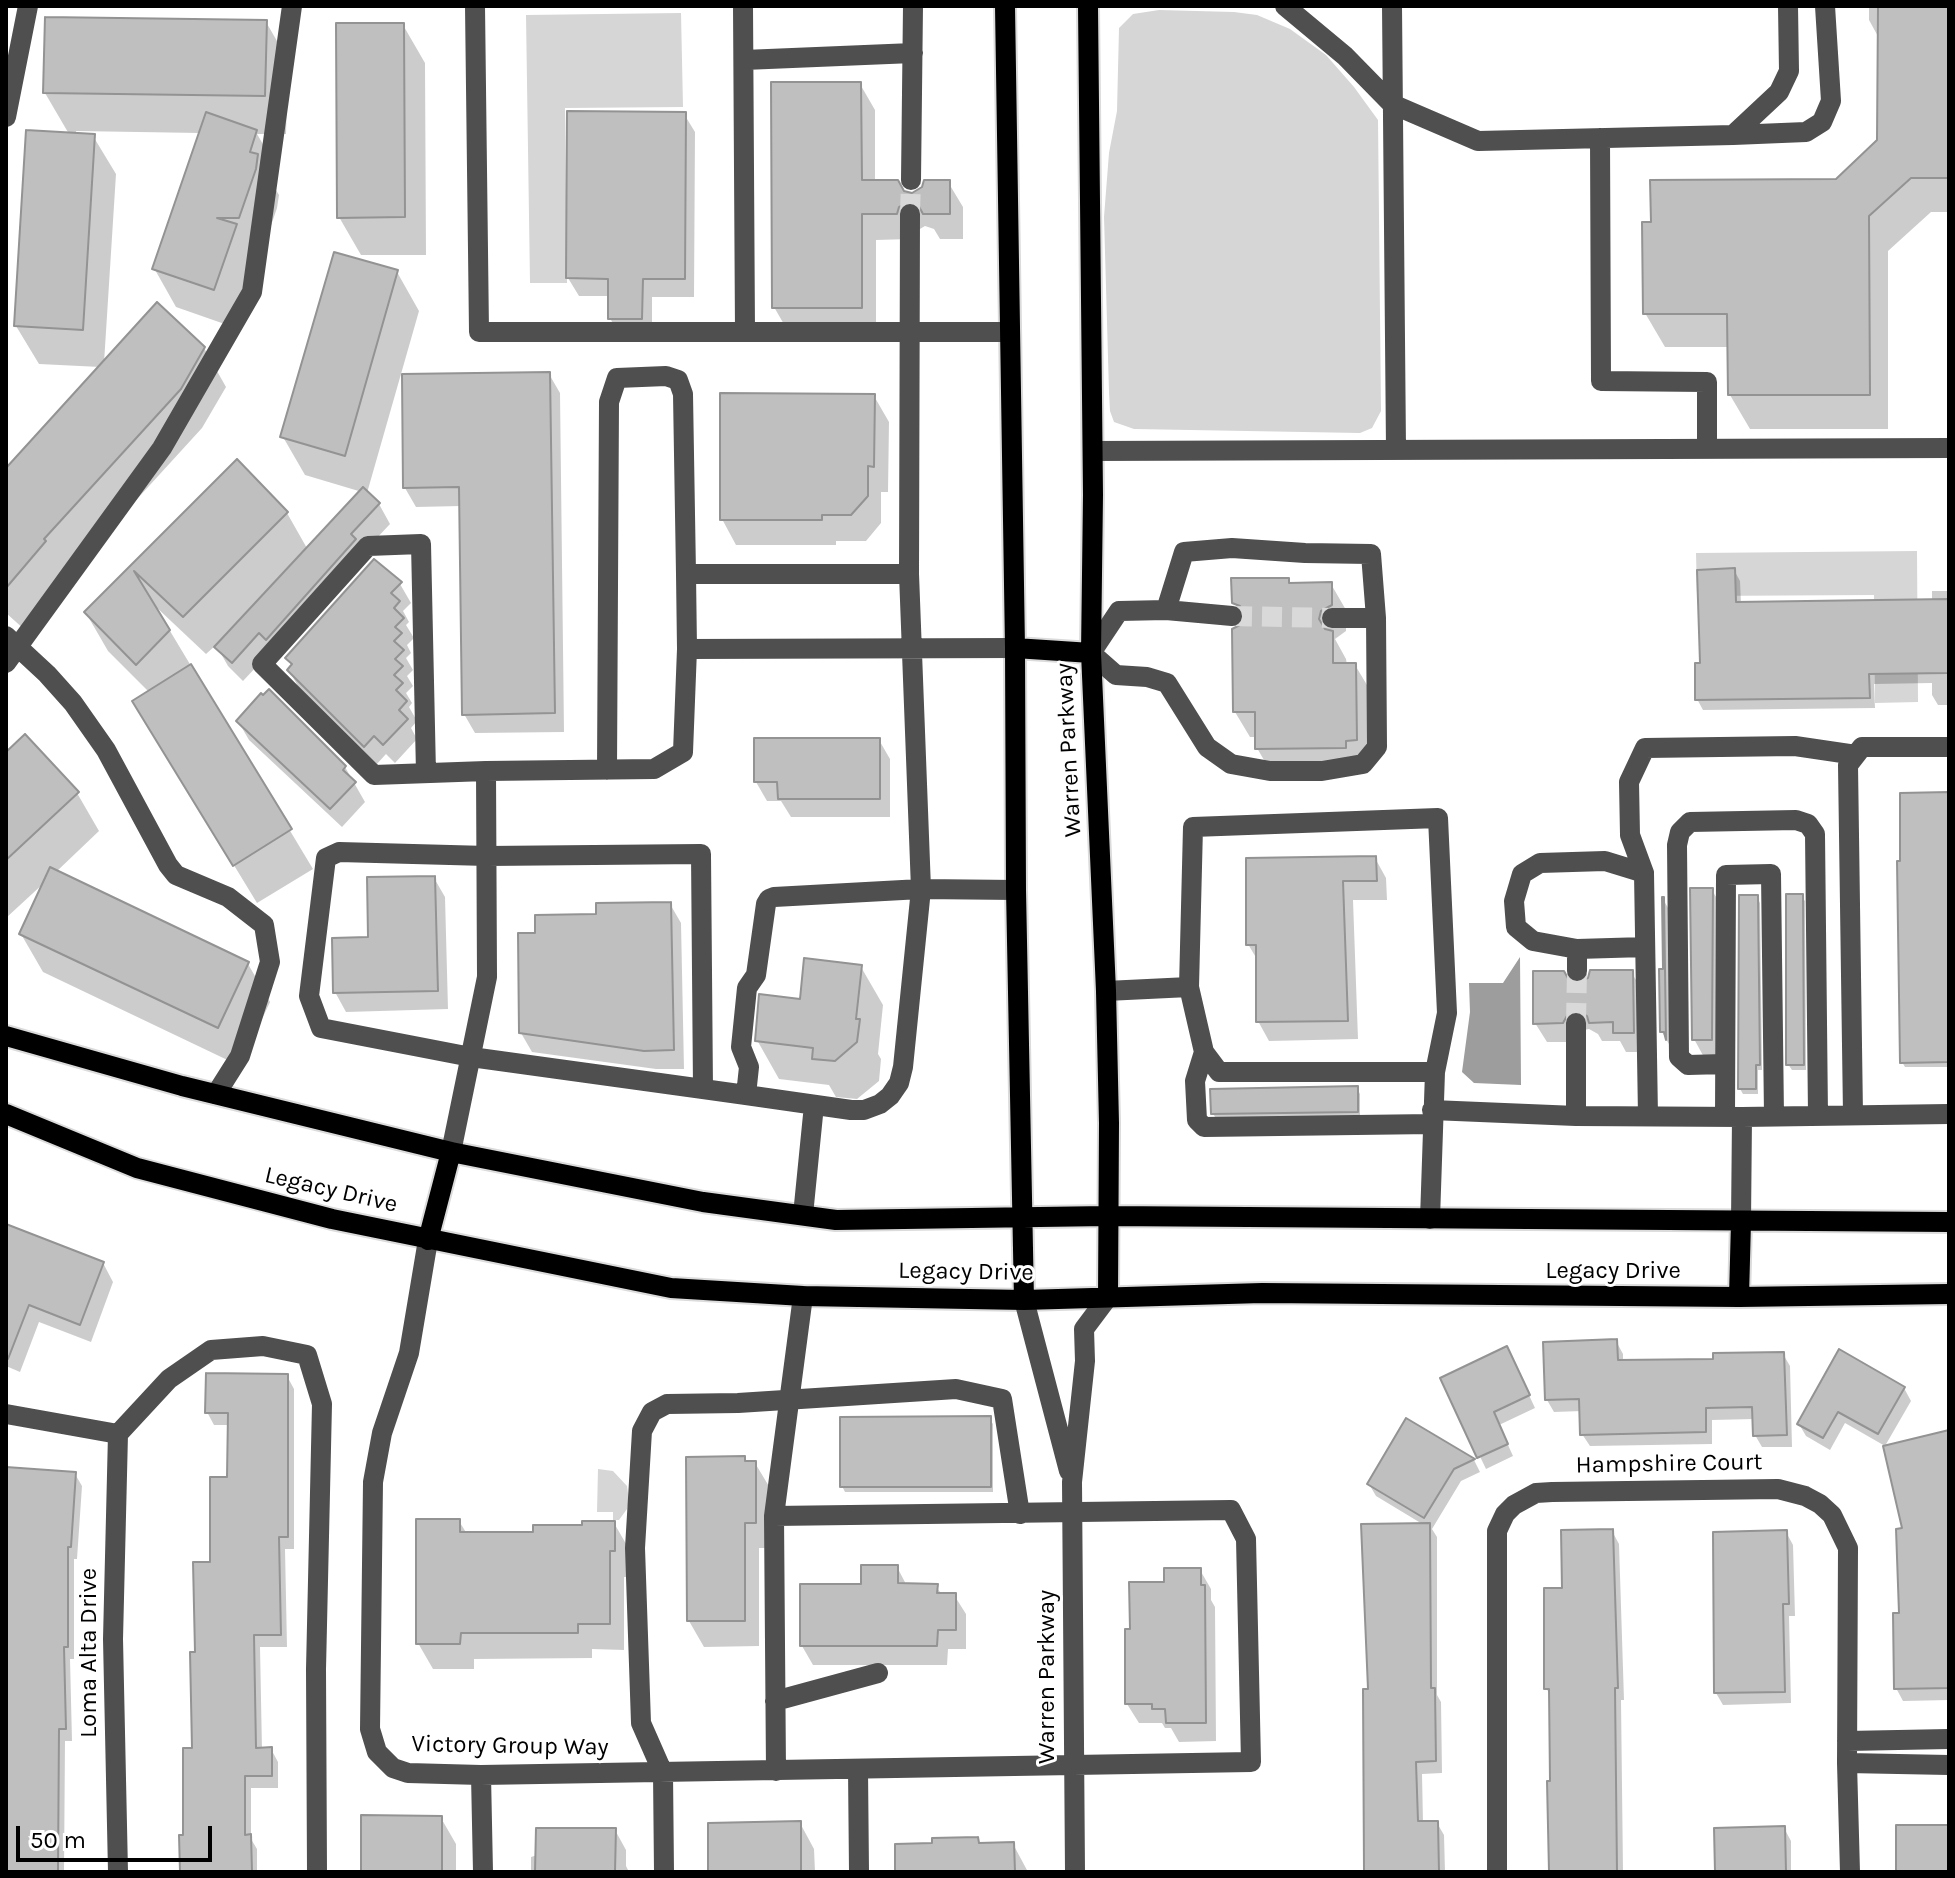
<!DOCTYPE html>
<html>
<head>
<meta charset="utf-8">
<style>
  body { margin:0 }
  #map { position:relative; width:1955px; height:1878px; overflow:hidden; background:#fff; font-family:Karla,sans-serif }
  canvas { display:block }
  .frame { position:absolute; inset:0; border:8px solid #000; pointer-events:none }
  .scale { position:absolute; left:16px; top:1826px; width:196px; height:36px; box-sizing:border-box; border:4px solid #000; border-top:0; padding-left:10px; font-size:24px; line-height:28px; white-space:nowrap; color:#000; -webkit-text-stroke:6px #fff; paint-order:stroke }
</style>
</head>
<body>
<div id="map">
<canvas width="1955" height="1878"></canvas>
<div class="frame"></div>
<div class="scale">50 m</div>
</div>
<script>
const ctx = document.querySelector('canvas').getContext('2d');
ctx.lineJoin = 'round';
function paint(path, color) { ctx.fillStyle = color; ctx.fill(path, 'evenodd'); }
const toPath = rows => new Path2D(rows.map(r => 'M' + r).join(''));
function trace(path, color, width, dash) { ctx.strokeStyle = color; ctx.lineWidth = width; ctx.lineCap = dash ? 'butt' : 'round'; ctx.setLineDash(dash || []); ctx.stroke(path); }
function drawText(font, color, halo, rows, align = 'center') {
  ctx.font = font + ' Karla,sans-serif'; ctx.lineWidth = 6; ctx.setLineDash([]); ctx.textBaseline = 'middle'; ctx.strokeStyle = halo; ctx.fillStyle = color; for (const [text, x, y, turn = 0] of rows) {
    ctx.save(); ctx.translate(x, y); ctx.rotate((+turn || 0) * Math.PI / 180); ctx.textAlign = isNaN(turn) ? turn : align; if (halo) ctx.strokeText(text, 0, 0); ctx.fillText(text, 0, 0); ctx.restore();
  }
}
const green = toPath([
  [1159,10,1234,12,1257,15,1290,29,1326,55,1354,87,1378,120,1381,411,1372,428,1360,433,1134,429,1114,422,1110,411,1109,392,1104,217,1109,153,1117,111,1119,28,1133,14],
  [681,13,683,107,565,108,567,283,530,283,526,15],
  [1917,551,1918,702,1875,703,1874,595,1697,596,1696,553],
  [598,1469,613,1471,627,1486,629,1501,627,1509,619,1520,613,1520,613,1512,597,1512]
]);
const water = toPath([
  [1520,957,1521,1085,1474,1083,1462,1072,1470,1012,1469,983,1503,983]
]);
const shadow = toPath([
  [1869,6,1949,6,1949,212,1931,212,1888,251,1888,429,1750,429,1730,395,1729,347,1665,347,1645,313,1836,181,1879,141,1880,40,1869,20],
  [266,22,288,60,286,134,257,134,278,170,273,185,279,195,277,208,236,328,176,307,154,268,200,133,76,131,76,135,93,136,116,174,104,363,204,348,226,387,202,428,65,578,25,630,6,613,6,471,100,367,39,364,16,326,69,134,45,93],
  [403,25,425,63,426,255,361,255,339,217],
  [860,84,875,110,875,182,912,195,948,182,963,207,963,239,940,239,934,229,925,226,913,233,911,239,876,240,876,333,789,333,774,307],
  [684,114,695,132,694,297,652,297,652,337,620,337,610,318,610,296,579,296,568,278],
  [397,272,419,311,367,493,379,504,390,524,243,681,228,666,216,645,206,654,155,606,313,869,257,903,157,739,149,692,108,651,86,613,237,462,287,513,308,550,362,492,305,475,283,437],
  [549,374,560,393,564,732,475,733,464,714,461,506,416,507,405,488],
  [874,396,889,422,888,492,881,492,881,523,866,541,836,541,836,545,736,545,722,519],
  [1734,570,1740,581,1741,604,1932,601,1932,591,1949,591,1949,705,1938,705,1932,695,1932,683,1874,684,1875,708,1703,710,1697,699,1702,665],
  [1288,580,1291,585,1331,584,1346,610,1346,631,1335,639,1346,659,1347,665,1355,665,1370,690,1371,766,1272,774,1257,748,1257,737,1250,737,1235,712,1245,622,1234,602],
  [400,584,411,603,403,611,409,622,406,625,414,638,407,645,411,653,406,658,413,670,407,676,413,686,406,693,412,703,409,707,417,721,411,728,417,739,395,763,386,754,376,765,300,690,289,670,293,666,288,658],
  [238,721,345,767,365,802,342,827,249,740],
  [879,740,890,759,890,817,791,817,781,801,767,801,756,782],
  [6,755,77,793,99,831,56,872,248,964,270,1002,240,1066,43,972,21,934,45,882,6,918],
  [1949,794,1949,1067,1905,1067,1902,1062,1902,863],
  [1375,858,1386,878,1387,900,1353,900,1358,1039,1269,1041,1258,1021,1258,961,1248,944],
  [434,878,445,897,448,1009,346,1012,335,992,370,939],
  [1712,890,1723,909,1722,1058,1705,1059,1694,1039],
  [1801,896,1805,901,1806,1070,1792,1070,1788,1064],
  [1757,897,1760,903,1762,1070,1758,1070,1758,1094,1743,1094,1740,1089],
  [1664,901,1674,918,1673,1051,1662,1032,1661,971,1665,971],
  [670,904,681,923,684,1069,656,1069,532,1052,521,1033,537,935,598,916],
  [861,967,883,1005,878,1054,881,1059,879,1081,857,1099,836,1097,829,1085,779,1079,757,1040,802,1001],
  [1631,972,1643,991,1644,1052,1626,1052,1620,1041,1602,1041,1598,1034,1589,1029,1579,1031,1574,1042,1547,1042,1535,1023,1569,984,1578,986,1589,979],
  [1357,1088,1360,1094,1360,1117,1216,1119,1213,1113],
  [6,1227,103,1263,113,1282,91,1342,39,1322,20,1372,6,1366],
  [1616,1341,1623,1354,1623,1362,1715,1361,1783,1354,1790,1366,1792,1447,1762,1447,1755,1435,1754,1419,1712,1420,1712,1444,1590,1446,1582,1434,1582,1411,1554,1412,1547,1400],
  [1513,1361,1535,1408,1499,1425,1513,1456,1486,1469,1443,1379],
  [287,1376,294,1389,294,1549,285,1549,287,1647,260,1647,262,1750,271,1749,278,1762,278,1788,251,1788,251,1839,257,1849,257,1872,182,1872,194,1750,197,1654,229,1479,230,1425,214,1425,207,1412],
  [1904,1388,1911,1401,1885,1446,1845,1423,1830,1450,1806,1436,1799,1424],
  [989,1418,993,1424,993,1492,845,1492,842,1486],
  [1407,1420,1474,1460,1480,1472,1461,1481,1432,1529,1437,1537,1437,1695,1441,1702,1442,1773,1422,1774,1423,1823,1437,1823,1444,1835,1445,1872,1364,1872,1370,1691,1424,1525,1376,1496,1369,1484],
  [1949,1432,1949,1700,1903,1701,1896,1688,1905,1530],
  [746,1463,755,1463,770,1488,769,1548,759,1548,759,1646,704,1647,689,1621],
  [6,1469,75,1474,82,1486,77,1559,74,1559,74,1659,70,1659,72,1741,65,1741,64,1872,6,1872],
  [459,1521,467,1534,535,1534,614,1523,629,1549,629,1577,624,1577,624,1650,592,1649,592,1658,474,1659,474,1669,433,1669,418,1643],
  [1612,1531,1619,1544,1624,1700,1621,1700,1623,1872,1551,1872,1551,1696,1546,1688,1564,1590],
  [1786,1532,1793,1545,1795,1616,1789,1616,1791,1703,1723,1705,1716,1693],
  [897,1567,907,1586,936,1586,942,1595,954,1595,966,1614,966,1649,948,1649,947,1665,813,1665,802,1646,863,1586],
  [1200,1570,1211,1589,1211,1600,1215,1607,1216,1741,1179,1742,1171,1728,1165,1728,1162,1723,1139,1723,1127,1704,1132,1631,1166,1584],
  [441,1818,456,1844,456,1872,363,1872],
  [800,1823,814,1849,815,1872,710,1872],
  [1784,1828,1791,1841,1791,1872,1717,1872],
  [615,1830,626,1850,626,1866,629,1872,531,1872,531,1857],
  [977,1839,980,1845,1013,1844,1028,1872,897,1872]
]);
const building = toPath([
  [1878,6,1949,6,1949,178,1911,178,1869,216,1870,395,1728,395,1727,314,1643,314,1642,222,1651,222,1650,180,1836,179,1877,140,1878,6],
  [45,17,267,20,265,96,43,93,45,17],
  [336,23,404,23,405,217,337,218,336,23],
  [771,82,861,82,862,180,898,180,904,191,912,193,922,187,924,180,950,180,950,214,923,214,917,203,909,201,899,207,897,214,862,214,862,308,772,308,771,82],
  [567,111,686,112,685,279,643,279,642,319,608,319,608,279,566,278,567,111],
  [206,112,257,130,250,152,258,154,256,169,239,218,217,218,237,224,214,290,152,269,206,112],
  [26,130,95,134,83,330,14,326,26,130],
  [334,252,398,270,345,456,280,437,334,252],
  [157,302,205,347,181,389,44,539,46,541,6,588,6,468,157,302],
  [550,372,555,713,462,715,459,487,403,488,402,374,550,372],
  [720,393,875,394,874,467,868,466,868,496,851,515,822,515,822,520,720,520,720,393],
  [237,459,288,512,183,617,134,571,170,630,136,665,84,612,237,459],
  [363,487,380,503,351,534,356,539,266,640,259,633,232,663,214,647,363,487],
  [374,559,402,582,391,593,400,601,394,608,404,618,395,627,402,633,394,641,404,650,395,659,403,666,394,675,403,683,396,690,407,701,399,710,408,719,383,745,374,736,364,747,287,670,292,664,285,658,374,559],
  [1735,568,1736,602,1949,599,1949,673,1869,674,1870,698,1695,700,1695,663,1700,663,1697,570,1735,568],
  [1231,578,1289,578,1289,583,1332,582,1332,605,1321,611,1319,619,1325,629,1333,631,1333,663,1356,663,1357,740,1346,741,1346,748,1255,749,1255,712,1233,712,1232,629,1242,624,1245,616,1240,606,1232,603,1231,578],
  [191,664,292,829,233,866,132,701,191,664],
  [269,689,346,766,343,770,356,782,330,809,236,721,261,693,263,695,269,689],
  [25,734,79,792,6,860,6,752,25,734],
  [754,738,880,738,880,799,778,799,777,782,754,782,754,738],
  [1949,792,1949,1062,1900,1063,1897,861,1900,861,1900,793,1949,792],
  [1376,856,1377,881,1343,881,1348,1021,1256,1022,1256,945,1246,945,1246,858,1376,856],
  [50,867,249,962,218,1028,19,934,50,867],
  [435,876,438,991,333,993,332,938,368,937,367,877,435,876],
  [1690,888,1713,888,1712,1040,1692,1040,1690,888],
  [1786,894,1803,894,1804,1065,1786,1065,1786,894],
  [1739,895,1758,895,1760,1065,1756,1065,1756,1089,1738,1089,1739,895],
  [1662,897,1664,897,1666,1040,1664,1032,1660,1032,1659,969,1663,969,1662,897],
  [671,902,674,1050,644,1051,519,1033,518,933,535,933,535,915,596,914,596,903,671,902],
  [804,958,862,965,856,1019,860,1019,857,1042,835,1061,812,1059,813,1048,755,1041,759,994,800,999,804,958],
  [1590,970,1633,970,1634,1033,1613,1033,1613,1022,1589,1023,1587,1016,1577,1010,1569,1012,1563,1023,1533,1024,1533,971,1564,971,1570,982,1578,984,1588,978,1590,970],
  [1358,1086,1358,1112,1211,1114,1210,1089,1358,1086],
  [6,1224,104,1262,80,1325,29,1305,8,1359,6,1359,6,1224],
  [1617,1339,1618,1360,1713,1359,1713,1353,1784,1352,1787,1435,1753,1436,1752,1407,1706,1408,1706,1432,1580,1435,1579,1399,1545,1400,1543,1342,1617,1339],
  [1507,1346,1530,1395,1494,1412,1508,1444,1477,1458,1440,1378,1507,1346],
  [1839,1349,1905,1387,1878,1434,1838,1412,1823,1438,1797,1424,1839,1349],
  [206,1373,288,1374,288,1537,279,1537,281,1635,254,1635,256,1748,272,1747,272,1776,245,1776,245,1835,251,1834,252,1872,180,1872,179,1835,183,1835,183,1748,192,1748,190,1652,195,1652,193,1562,210,1562,210,1477,227,1477,228,1413,205,1413,206,1373],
  [991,1416,991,1487,840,1487,840,1417,991,1416],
  [1406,1418,1475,1459,1454,1469,1424,1518,1367,1484,1406,1418],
  [1949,1430,1949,1688,1894,1689,1893,1613,1899,1613,1896,1529,1902,1528,1883,1446,1949,1430],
  [745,1456,745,1461,756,1461,756,1523,745,1523,745,1621,687,1621,686,1457,745,1456],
  [6,1467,76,1472,71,1547,68,1547,68,1647,64,1647,66,1729,59,1729,58,1872,6,1872,6,1467],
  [416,1519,460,1519,460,1532,533,1532,533,1525,582,1525,582,1521,615,1521,615,1551,610,1551,610,1624,578,1624,578,1633,461,1633,460,1644,416,1644,416,1519],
  [1430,1523,1431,1688,1435,1688,1436,1761,1416,1762,1418,1821,1438,1821,1439,1872,1364,1872,1363,1689,1368,1689,1361,1524,1430,1523],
  [1613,1529,1618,1688,1615,1688,1617,1872,1549,1872,1547,1781,1550,1781,1549,1689,1544,1689,1544,1588,1562,1588,1561,1530,1613,1529],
  [1787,1530,1789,1604,1783,1604,1785,1692,1714,1693,1713,1532,1787,1530],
  [861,1565,898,1565,898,1583,938,1584,937,1593,956,1593,956,1630,938,1630,937,1646,800,1646,800,1584,861,1584,861,1565],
  [1164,1568,1201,1568,1201,1585,1205,1585,1206,1723,1166,1723,1165,1709,1152,1709,1152,1704,1125,1704,1125,1629,1130,1629,1129,1582,1164,1582,1164,1568],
  [361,1815,442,1816,442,1872,361,1872,361,1815],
  [801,1821,801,1872,708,1872,708,1823,801,1821],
  [1896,1825,1949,1825,1949,1872,1896,1872,1896,1825],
  [1785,1826,1786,1872,1715,1872,1714,1828,1785,1826],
  [536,1828,616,1828,615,1872,535,1872,536,1828],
  [978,1837,979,1843,1014,1842,1015,1872,895,1872,895,1844,932,1843,932,1838,978,1837]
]);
const minorTunnel = toPath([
  [910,214,911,180],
  [1232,616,1332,618],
  [1576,1023,1577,971]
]);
const minor = toPath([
  [475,6,479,332,1009,332],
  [743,6,745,332],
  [1285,6,1345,56,1392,104,1478,141,1733,135,1779,92,1789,71,1788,6],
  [1392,6,1396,449],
  [744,60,913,53],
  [6,117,28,6],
  [1733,135,1806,132,1822,122,1831,101,1825,6],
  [1600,138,1601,381,1707,382,1707,448],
  [911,180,913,6],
  [1093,451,1949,448],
  [909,574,910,214],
  [1166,610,1184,552,1232,548,1305,553,1371,554,1376,618,1377,747,1363,764,1322,771,1270,771,1231,764,1207,747,1167,683,1147,677,1116,675,1091,653,1119,611,1166,610,1232,616],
  [1332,618,1376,618],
  [6,636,47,674,73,703,106,750,168,865,176,875,228,897,264,925,270,962,240,1056,216,1094],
  [687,649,686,574,909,574,921,889,774,897,769,899,766,904,756,975,747,988,741,1047,749,1067,746,1095],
  [6,663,162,448,252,292,292,6],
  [607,770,609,402,617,378,666,376,678,380,683,394,686,574],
  [426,773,421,544,368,546,262,664,374,775,486,771],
  [1577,949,1645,947],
  [1577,971,1577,949,1533,941,1516,927,1514,901,1522,874,1540,863,1605,861,1644,873],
  [1189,987,1204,1052,1219,1072,1435,1072],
  [1106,991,1189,987,1193,827,1438,818,1447,1013,1435,1072,1430,1219],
  [1576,1023,1576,1116],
  [1204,1052,1195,1081,1197,1120,1204,1127,1432,1124],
  [1724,1064,1688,1065,1679,1057,1677,845,1680,832,1690,822,1796,820,1808,824,1815,834,1818,1115],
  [703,1089,701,854,487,856,339,852,326,858,309,996,321,1028,471,1057,703,1089,746,1095,851,1110,864,1110,880,1104,890,1096,899,1083,903,1067,921,889,1016,890],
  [1432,1110,1576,1116,1742,1117,1741,1222],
  [1853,1115,1848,765,1862,747,1949,747],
  [1648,1116,1644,873,1630,835,1629,782,1645,748,1795,746,1856,755],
  [1725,1117,1726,875,1771,874,1774,1116],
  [1742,1117,1949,1114],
  [451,1152,487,977,486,771,654,769,683,752,687,649,1015,648],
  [803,1215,814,1105],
  [428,1240,409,1353,382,1433,373,1482,370,1729,377,1752,393,1768,408,1773,481,1775,1251,1762,1246,1539,1231,1510,774,1516],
  [1024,1300,1069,1471],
  [6,1414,118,1434],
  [118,1434,169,1379,211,1350,263,1346,307,1355,322,1404,316,1669,317,1872],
  [118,1434,113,1639,118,1872],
  [775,1701,878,1673],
  [1847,1741,1949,1739],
  [1847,1763,1949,1765],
  [858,1769,859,1872],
  [776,1771,774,1516,803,1296],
  [481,1775,483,1872],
  [664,1872,663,1773,641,1723,635,1548,642,1431,652,1412,667,1404,738,1403,956,1389,1002,1399,1020,1514],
  [1075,1872,1072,1482,1085,1361,1084,1329,1108,1297],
  [1497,1872,1497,1531,1505,1514,1514,1505,1536,1493,1552,1492,1778,1489,1805,1496,1820,1504,1832,1515,1848,1548,1847,1763,1850,1872]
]);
const major = toPath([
  [1005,6,1015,648,1016,890,1024,1300],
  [1088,6,1093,495,1091,653,1106,991,1109,1123,1108,1297],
  [1015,648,1091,653],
  [6,1036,182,1086,451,1152,703,1202,836,1220,1107,1216,1949,1222],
  [6,1114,137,1168,332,1219,671,1288,803,1296,1024,1300,1262,1293,1739,1297,1949,1294],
  [428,1240,451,1152],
  [1739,1297,1741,1222]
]);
const streetNames = [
  ["Warren Parkway",1069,750,-93],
  ["Legacy Drive",331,1190,13],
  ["Legacy Drive",1613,1271],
  ["Legacy Drive",966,1272,1],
  ["Hampshire Court",1669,1464,-1],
  ["Loma Alta Drive",89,1653,-90],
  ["Warren Parkway",1047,1677,-90],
  ["Victory Group Way",510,1746,1]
];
paint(green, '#d6d6d6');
paint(water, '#9d9d9d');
paint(shadow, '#0003');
paint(building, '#bfbfbf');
trace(building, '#939393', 2);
trace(minorTunnel, '#d9d9d9', 20, [20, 10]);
trace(major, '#dbdbdb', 24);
trace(minor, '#4f4f4f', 20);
trace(major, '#000', 20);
drawText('24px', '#000', '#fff', streetNames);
</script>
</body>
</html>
